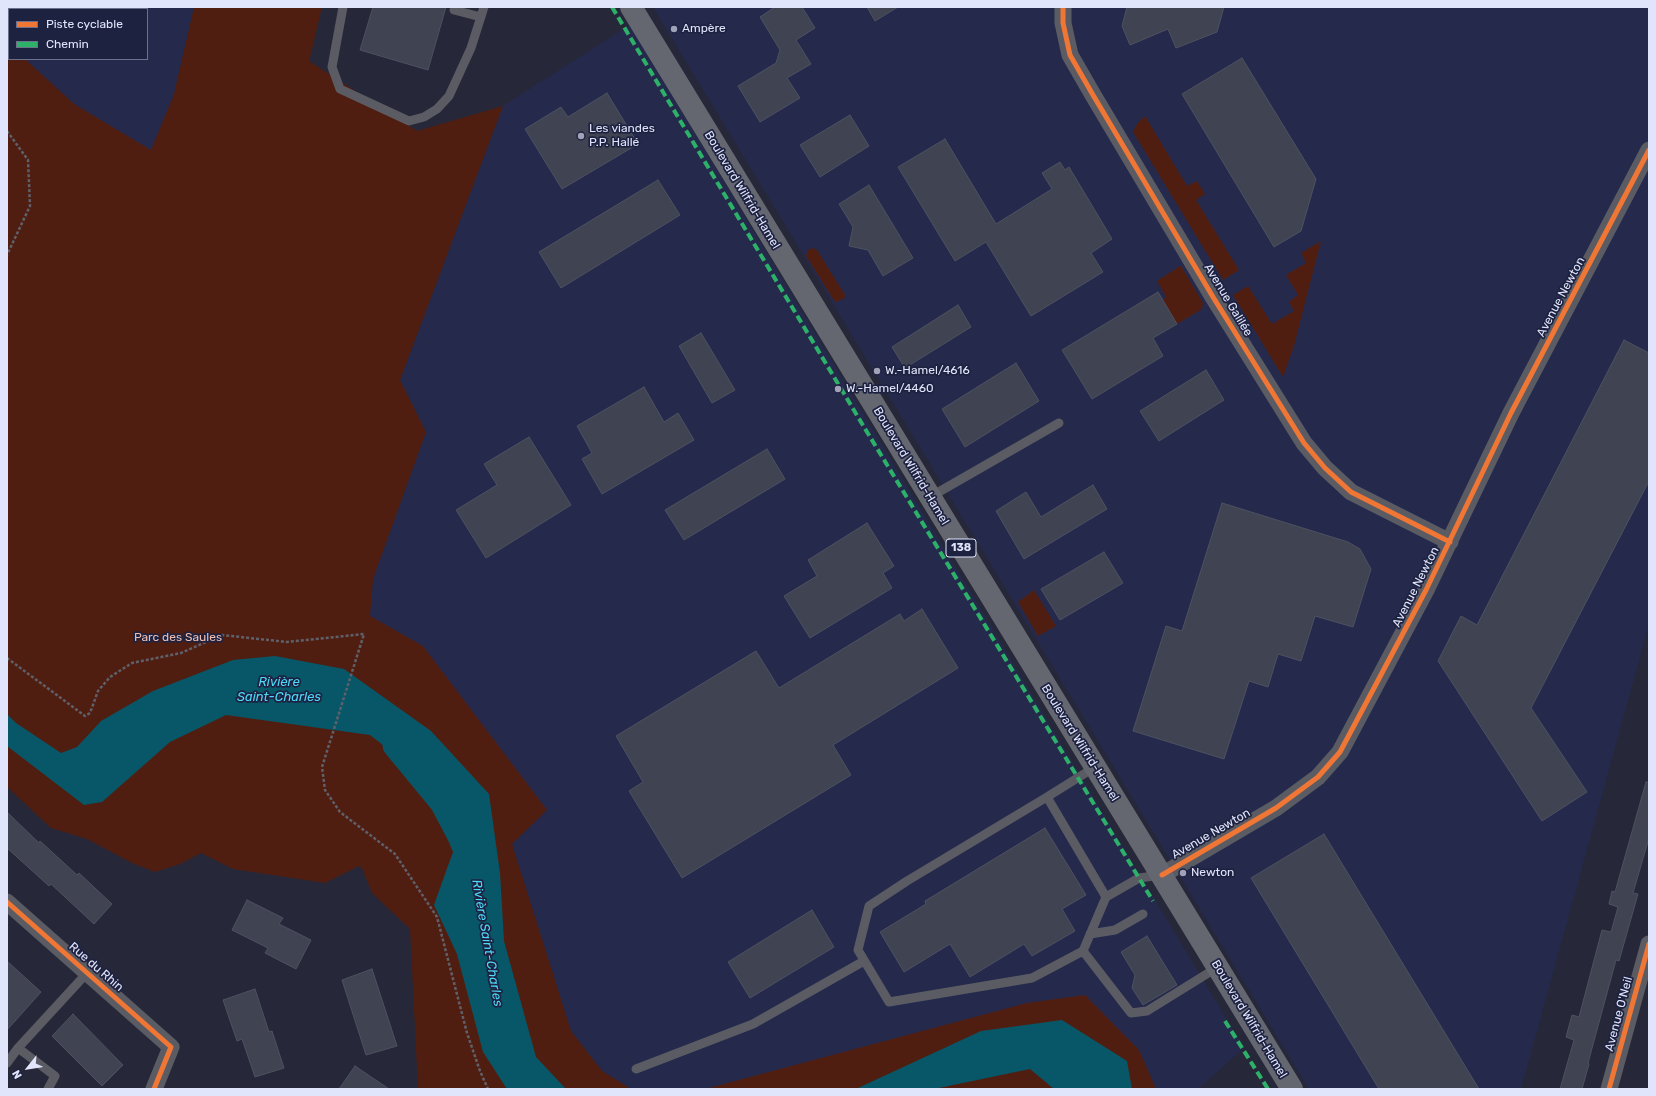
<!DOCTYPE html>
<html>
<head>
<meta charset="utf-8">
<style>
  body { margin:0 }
  #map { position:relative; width:1656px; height:1096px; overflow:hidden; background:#262839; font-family:Rubik,sans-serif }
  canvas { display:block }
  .frame { position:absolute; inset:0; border:8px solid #e1e5fb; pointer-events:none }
  .legend { position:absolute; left:8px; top:8px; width:140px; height:52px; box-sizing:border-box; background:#1e2241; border:1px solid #6c708b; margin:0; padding:5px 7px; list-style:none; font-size:12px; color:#e1e5fb }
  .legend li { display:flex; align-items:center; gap:8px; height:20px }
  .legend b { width:20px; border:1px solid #6c708b }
  .north { position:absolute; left:8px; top:1048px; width:40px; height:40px; -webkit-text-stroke:3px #1e2241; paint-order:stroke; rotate:240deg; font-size:11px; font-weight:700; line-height:16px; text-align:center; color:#e1e5fb }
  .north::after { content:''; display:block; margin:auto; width:14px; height:18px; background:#e1e5fb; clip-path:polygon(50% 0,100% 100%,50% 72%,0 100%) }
</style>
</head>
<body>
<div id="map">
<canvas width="1656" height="1096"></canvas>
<div class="frame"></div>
<ul class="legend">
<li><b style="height:5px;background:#f07635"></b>Piste cyclable</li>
<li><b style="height:5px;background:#2db169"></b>Chemin</li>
</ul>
<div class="north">N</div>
</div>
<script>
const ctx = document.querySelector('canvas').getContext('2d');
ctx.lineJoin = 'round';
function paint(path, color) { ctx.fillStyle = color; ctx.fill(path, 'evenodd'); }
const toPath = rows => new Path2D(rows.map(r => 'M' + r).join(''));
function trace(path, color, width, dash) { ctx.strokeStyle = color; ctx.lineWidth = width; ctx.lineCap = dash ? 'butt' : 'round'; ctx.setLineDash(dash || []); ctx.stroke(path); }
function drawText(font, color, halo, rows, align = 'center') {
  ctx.font = font + ' Rubik,sans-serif'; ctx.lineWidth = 3.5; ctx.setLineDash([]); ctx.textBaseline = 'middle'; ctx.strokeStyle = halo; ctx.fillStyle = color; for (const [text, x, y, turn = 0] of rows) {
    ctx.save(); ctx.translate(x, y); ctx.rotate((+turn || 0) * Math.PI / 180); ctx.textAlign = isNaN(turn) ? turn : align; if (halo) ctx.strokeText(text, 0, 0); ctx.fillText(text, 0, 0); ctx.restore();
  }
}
const built = toPath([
  [7,7,194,7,174,94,151,151,74,104,25,59,147,59,147,9,9,9,9,45,7,43],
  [653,7,1649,7,1649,624,1521,1089,1309,1089],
  [630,25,1244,1048,1198,1089,1156,1089,1139,1050,707,1089,631,1089,602,1071,571,1031,512,844,547,810,370,616,373,579,426,432,400,380,503,106]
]);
const green = toPath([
  [194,7,322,7,309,61,417,131,503,106,400,380,426,432,373,579,370,616,423,646,547,810,512,844,571,1031,602,1071,631,1089,418,1089,410,929,372,893,362,868,359,866,325,883,233,869,201,853,180,864,155,872,132,863,87,839,51,828,7,787,7,43,9,45,9,59,25,59,74,104,151,150,174,94],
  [1145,116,1187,186,1197,181,1205,194,1196,200,1239,270,1223,280,1133,132,1137,124],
  [1321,241,1294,346,1283,377,1233,295,1248,286,1272,324,1294,311,1289,302,1298,295,1286,275,1306,263,1301,253],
  [813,248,817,250,845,295,844,299,835,302,806,256,808,250],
  [1180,266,1181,266,1203,303,1202,309,1177,324,1163,300,1166,297,1157,281],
  [1034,590,1056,626,1038,636,1018,602],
  [1085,995,1139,1050,1156,1089,705,1089,1027,1003]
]);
const water = toPath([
  [275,656,344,669,431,731,489,794,500,873,504,941,536,1057,566,1089,507,1089,483,1052,457,954,434,905,449,863,462,829,427,779,370,735,226,715,170,742,102,802,84,805,7,746,7,714,16,723,61,753,77,747,101,721,153,691,233,660],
  [1062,1020,1127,1061,1132,1089,1054,1089,1030,1069,934,1089,850,1089,858,1088,981,1031]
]);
const river = toPath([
  [396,745,443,802,461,836,474,868]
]);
const building = toPath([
  [373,7,446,7,428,70,360,50,373,7],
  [775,7,802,7,815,28,796,40,811,64,787,78,800,98,760,122,738,86,776,63,780,50,760,17,775,7],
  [867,7,898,7,875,21,867,7],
  [1127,7,1224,7,1217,32,1176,48,1168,29,1130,45,1122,26,1127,7],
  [1242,58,1316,179,1301,231,1274,247,1182,94,1242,58],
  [607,93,638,144,562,189,525,129,561,107,568,117,607,93],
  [850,115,869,146,820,177,800,145,850,115],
  [945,139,996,224,1052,189,1042,173,1060,162,1065,170,1069,167,1112,239,1091,253,1103,272,1031,316,986,242,955,261,898,167,945,139],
  [658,180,680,215,561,288,539,252,658,180],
  [869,185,913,258,883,276,868,250,849,246,853,227,839,204,869,185],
  [1158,292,1177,324,1153,338,1163,356,1092,399,1062,350,1158,292],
  [958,305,971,327,905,368,892,347,958,305],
  [701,333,735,390,712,403,679,346,701,333],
  [1624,340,1649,353,1649,481,1531,708,1587,792,1542,821,1438,661,1461,616,1477,625,1624,340],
  [1016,363,1039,401,965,447,942,409,1016,363],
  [1206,370,1224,400,1159,441,1140,411,1206,370],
  [644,387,664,422,678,413,694,440,602,494,582,459,592,453,577,426,644,387],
  [529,437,571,505,486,558,456,510,497,485,484,464,529,437],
  [767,449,785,479,684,540,665,510,767,449],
  [1093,485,1107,509,1024,559,996,511,1026,492,1041,517,1093,485],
  [1222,503,1348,542,1360,549,1371,569,1353,627,1315,616,1301,661,1278,654,1268,687,1249,681,1224,759,1133,731,1166,626,1182,631,1222,503],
  [867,523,894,566,883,573,892,588,810,638,784,596,817,576,808,560,867,523],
  [1104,552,1123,583,1060,620,1041,589,1104,552],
  [922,609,958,668,833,745,851,775,682,878,629,791,643,782,616,736,756,651,779,688,900,614,904,621,922,609],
  [1646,782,1649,782,1649,838,1633,893,1638,894,1619,961,1616,960,1588,1063,1589,1064,1582,1089,1560,1089,1574,1040,1566,1037,1572,1015,1579,1017,1602,930,1611,932,1618,907,1609,904,1612,891,1615,892,1646,782],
  [7,812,39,843,40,841,77,875,79,873,112,904,94,924,51,884,49,886,7,848,7,812],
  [1045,828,1086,895,1062,909,1075,931,1032,956,1024,944,970,977,950,944,904,972,880,932,926,904,925,901,1045,828],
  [1324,834,1479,1089,1379,1089,1251,878,1324,834],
  [247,900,283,918,279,924,311,940,296,969,265,953,268,948,232,930,247,900],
  [812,910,834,947,750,998,728,962,812,910],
  [1147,936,1177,985,1143,1005,1132,988,1135,975,1121,952,1147,936],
  [7,961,41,992,7,1030,7,961],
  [372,969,397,1046,366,1055,342,980,372,969],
  [255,989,269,1032,272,1031,284,1068,255,1077,242,1039,237,1041,223,1000,255,989],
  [73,1014,123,1065,102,1086,52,1036,73,1014],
  [355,1066,389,1089,339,1089,355,1066]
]);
const path = toPath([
  [7,131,28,160,30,206,7,255],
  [7,658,85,716,90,713,98,691,110,677,132,663,181,653,222,635,287,642,364,634,322,767,325,790,340,812,395,854,437,917,467,1033,480,1071,488,1089]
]);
const service = toPath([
  [343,7,332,67,340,89,409,121,424,117,437,109,449,96,471,48,484,7],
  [454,10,481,17],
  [930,497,1059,423],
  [1095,767,1047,797,1106,897,1139,878,1161,875],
  [1047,797,907,881,869,906,858,950,889,1002,1032,978,1083,951,1106,897],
  [1090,934,1115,930,1143,914],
  [1083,951,1131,1013,1147,1011,1218,967],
  [18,1048,87,973],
  [7,1063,18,1048,55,1076,48,1089],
  [636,1069,753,1024,864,961]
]);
const minor = toPath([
  [1063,7,1063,23,1070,55,1093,95,1213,297,1304,443,1325,468,1351,492,1450,542],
  [1162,875,1276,808,1318,777,1340,752,1426,590,1511,413,1649,150],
  [7,902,171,1047,154,1089],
  [1609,1089,1649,944]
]);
const primary = toPath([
  [631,7,1292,1089]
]);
const quiet = toPath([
  [612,7,864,427,1153,901],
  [1225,1021,1268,1089]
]);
const cycleway = toPath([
  [1063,7,1063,23,1070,55,1093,95,1213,297,1304,443,1325,468,1351,492,1450,542],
  [1162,875,1276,808,1318,777,1340,752,1426,590,1511,413,1649,150],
  [7,902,171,1047,154,1089],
  [1609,1089,1649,944]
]);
const markers = [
  [674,29,4,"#a0a3b7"],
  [581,136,4,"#a0a3b7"],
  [877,371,4,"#a0a3b7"],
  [838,389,4,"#a0a3b7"],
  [1183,873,4,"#a0a3b7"]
];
const shields = [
  [961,548,30]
];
const shieldNames = [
  ["138",961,548]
];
const poiNames = [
  ["Ampère",682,29],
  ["Les viandes",589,129],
  ["P.P. Hallé",589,143],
  ["W.-Hamel/4616",885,371],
  ["W.-Hamel/4460",846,389],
  ["Newton",1191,873]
];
const streetNames = [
  ["Boulevard Wilfrid-Hamel",742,190,59],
  ["Avenue Newton",1561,297,-62],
  ["Avenue Galilée",1228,300,59],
  ["Boulevard Wilfrid-Hamel",911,466,59],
  ["Avenue Newton",1416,587,-63],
  ["Boulevard Wilfrid-Hamel",1080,743,58],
  ["Avenue Newton",1211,834,-30],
  ["Rue du Rhin",96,967,41],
  ["Avenue O'Neil",1619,1014,-75],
  ["Boulevard Wilfrid-Hamel",1249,1019,59]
];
const parkNames = [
  ["Parc des Saules",178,638]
];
const waterNames = [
  ["Rivière",279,682],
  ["Saint-Charles",279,697],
  ["Rivière Saint-Charles",487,943,80]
];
paint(built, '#252a4d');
paint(green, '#501e11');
paint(water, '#075768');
trace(river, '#075768', 27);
paint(building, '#404351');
trace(building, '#4e5160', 1);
trace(path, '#5f606a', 2.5, [3, 2]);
trace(service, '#5b5c63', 9);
trace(minor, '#5b5c63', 17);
trace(primary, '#646670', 22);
trace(quiet, '#2db169', 4, [8, 4]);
trace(cycleway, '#f07635', 5);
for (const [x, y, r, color] of markers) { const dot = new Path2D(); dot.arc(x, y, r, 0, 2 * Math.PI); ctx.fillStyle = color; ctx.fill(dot); trace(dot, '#1e2241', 1.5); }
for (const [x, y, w] of shields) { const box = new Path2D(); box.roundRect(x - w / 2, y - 9, w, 18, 3); ctx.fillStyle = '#1e2241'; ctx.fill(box); trace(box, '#e1e5fb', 1); }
drawText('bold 11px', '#e1e5fb', null, shieldNames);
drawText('12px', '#e1e5fb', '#1e2241', poiNames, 'left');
drawText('12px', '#e1e5fb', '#1e2241', streetNames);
drawText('12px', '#f0bdae', '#1e2241', parkNames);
drawText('italic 13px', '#4ddafa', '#1e2241', waterNames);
</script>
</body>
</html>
